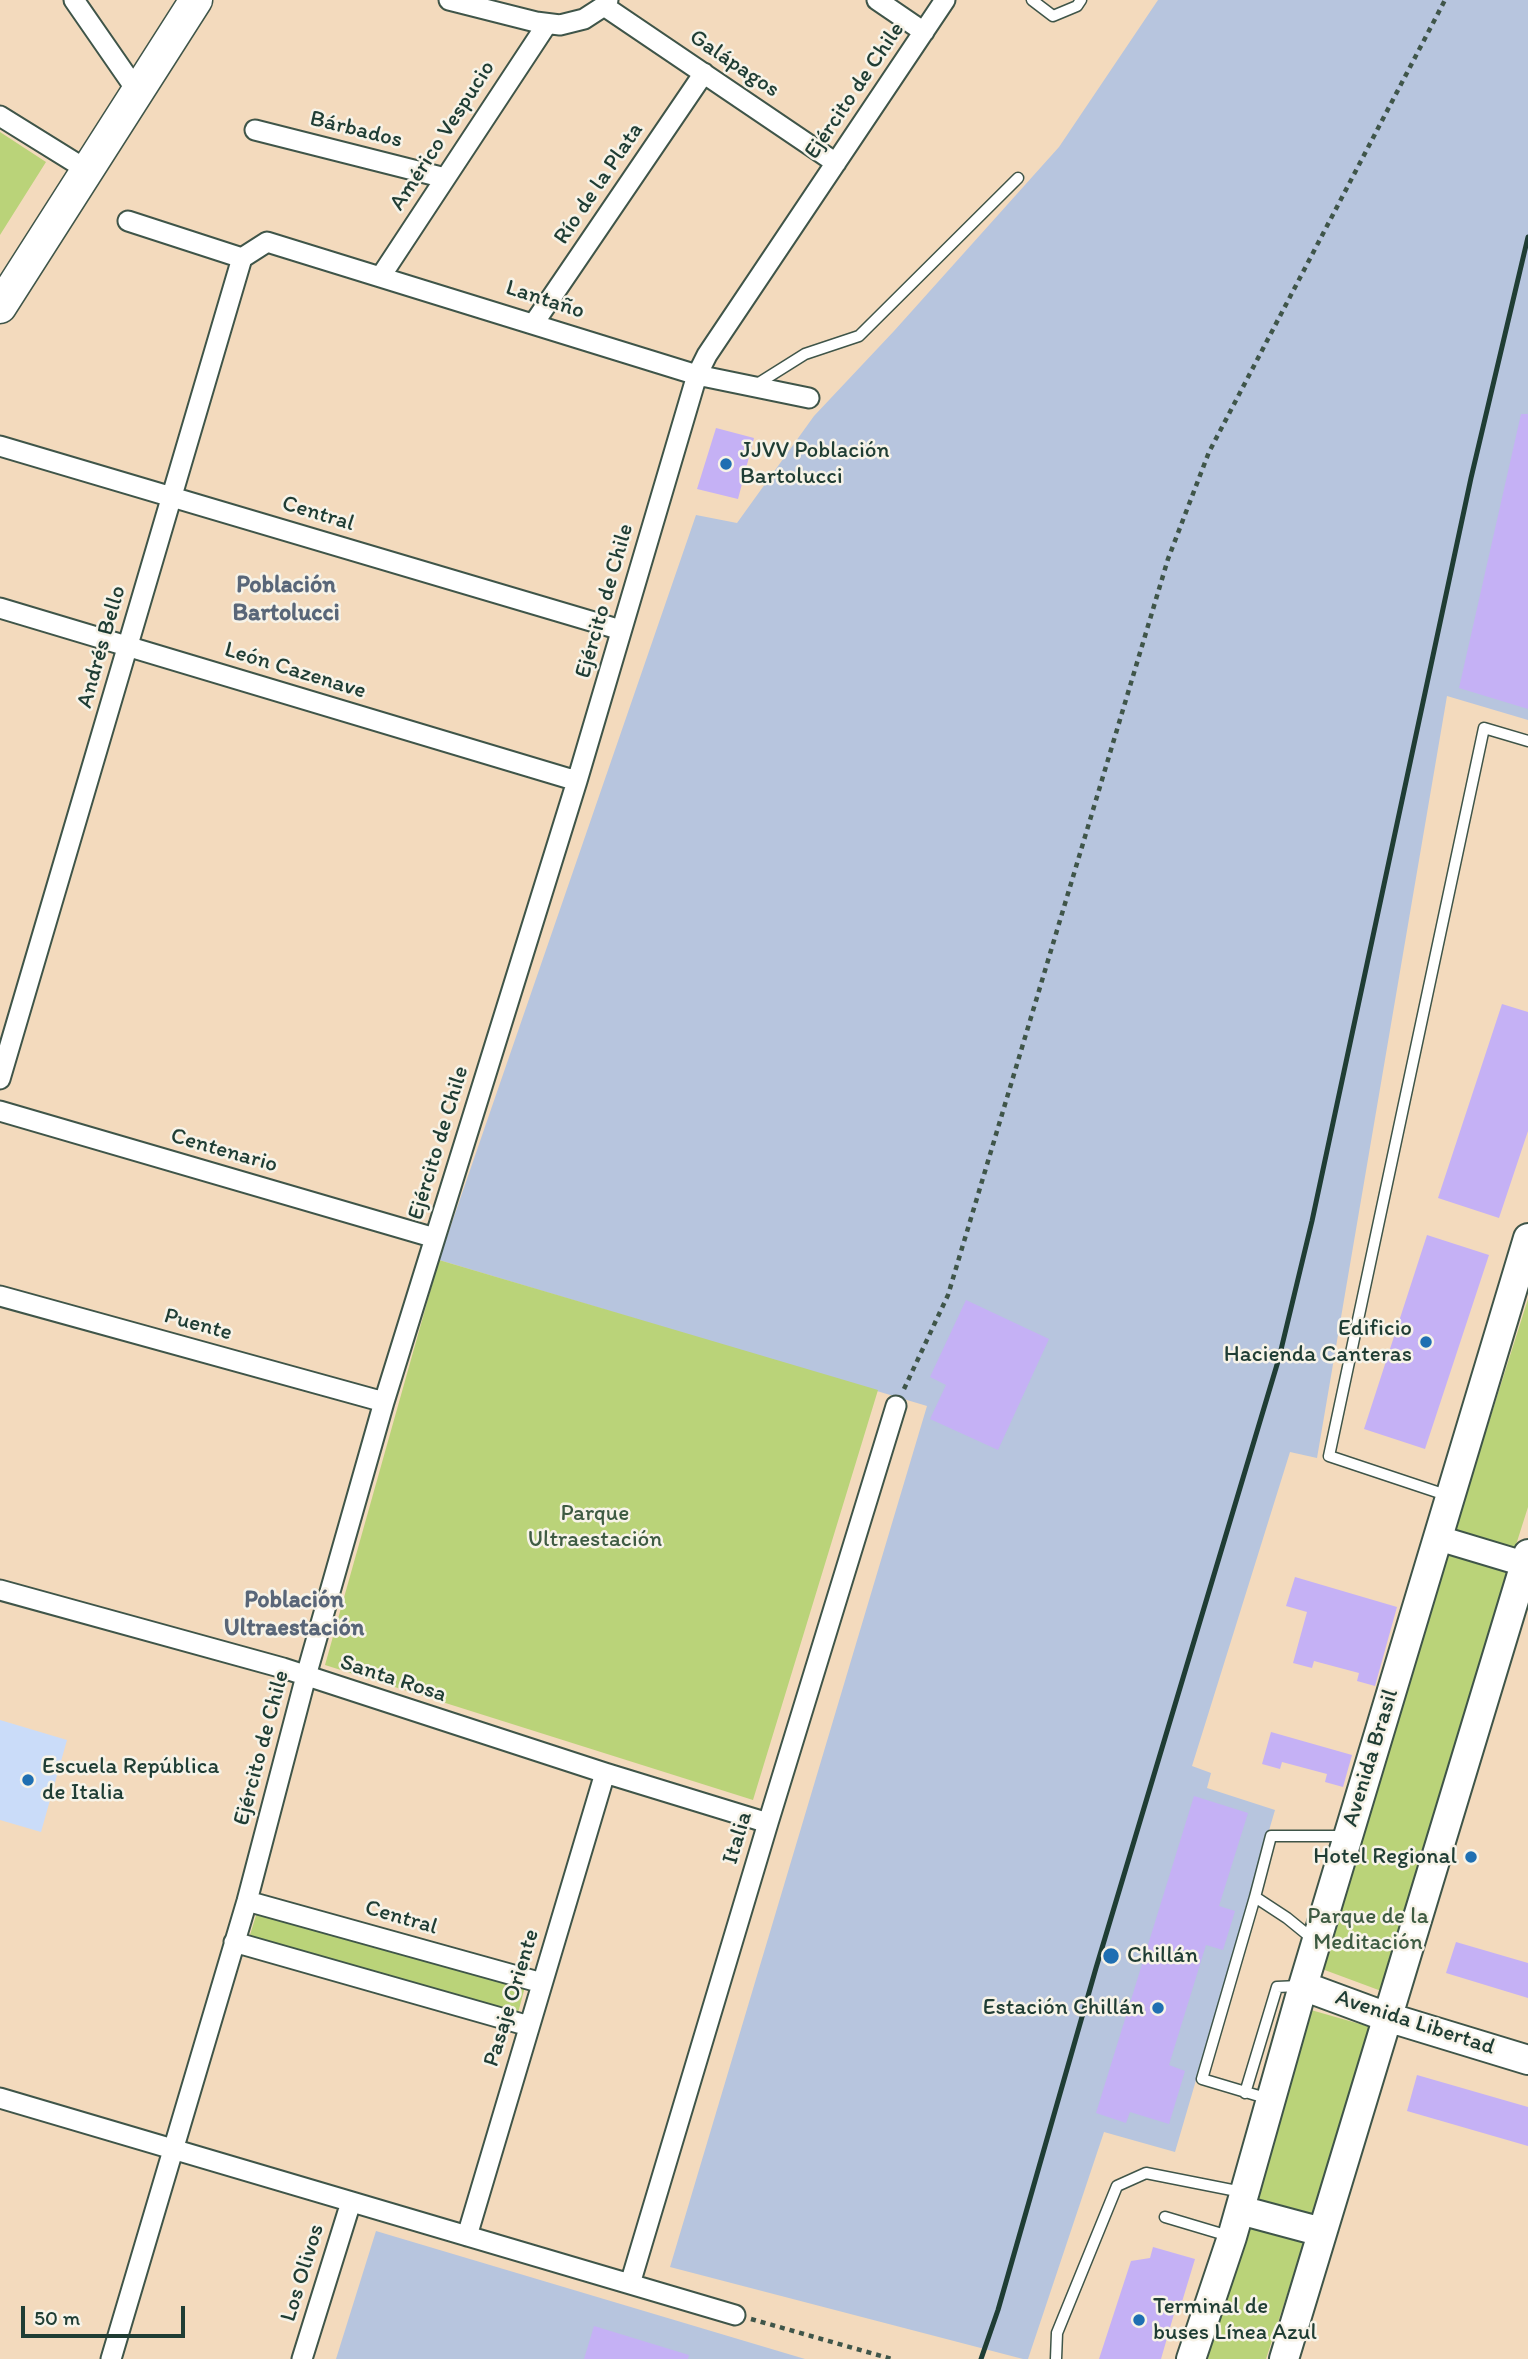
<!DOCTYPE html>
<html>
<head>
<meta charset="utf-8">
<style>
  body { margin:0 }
  #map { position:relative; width:1528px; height:2359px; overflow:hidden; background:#f3dabd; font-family:Itim,sans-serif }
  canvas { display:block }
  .scale { position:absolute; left:21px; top:2306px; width:164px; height:32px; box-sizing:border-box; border:4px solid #1f3d34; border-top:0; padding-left:9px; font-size:21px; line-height:24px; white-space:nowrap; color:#1f3d34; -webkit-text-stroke:5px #f7f3e8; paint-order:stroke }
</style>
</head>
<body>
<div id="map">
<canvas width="1528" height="2359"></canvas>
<div class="scale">50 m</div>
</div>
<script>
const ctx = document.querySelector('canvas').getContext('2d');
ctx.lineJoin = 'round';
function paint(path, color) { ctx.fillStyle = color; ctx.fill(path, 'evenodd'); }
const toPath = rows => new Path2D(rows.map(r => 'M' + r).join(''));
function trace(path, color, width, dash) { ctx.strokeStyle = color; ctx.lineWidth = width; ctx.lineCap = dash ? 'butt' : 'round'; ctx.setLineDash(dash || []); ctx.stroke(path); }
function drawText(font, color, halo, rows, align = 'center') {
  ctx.font = font + ' Itim,sans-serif'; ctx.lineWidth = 5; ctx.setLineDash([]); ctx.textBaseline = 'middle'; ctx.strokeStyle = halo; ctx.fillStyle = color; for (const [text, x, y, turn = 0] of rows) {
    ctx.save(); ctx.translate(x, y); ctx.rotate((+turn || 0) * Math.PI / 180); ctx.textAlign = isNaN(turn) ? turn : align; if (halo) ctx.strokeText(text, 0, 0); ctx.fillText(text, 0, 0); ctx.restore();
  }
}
const built = toPath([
  [0,1720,67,1740,41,1832,0,1820]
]);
const industrial = toPath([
  [1158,0,1528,0,1528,720,1447,696,1317,1458,1290,1452,1192,1766,1211,1773,1207,1788,1275,1810,1175,2152,1104,2132,1028,2359,1023,2359,670,2267,927,1406,439,1260,696,515,737,523,814,416,894,331,1059,147],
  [376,2231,805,2359,336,2359]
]);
const green = toPath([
  [0,132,46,162,0,235],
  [439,1260,878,1390,753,1800,325,1665],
  [1528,1299,1528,1507,1515,1548,1454,1532],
  [1448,1552,1510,1569,1384,1992,1322,1969],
  [258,1909,526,1983,518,2013,249,1938],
  [1311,2010,1374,2028,1266,2359,1204,2359]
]);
const building = toPath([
  [1521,414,1528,414,1528,709,1459,688],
  [716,428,754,438,738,499,697,489],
  [1502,1004,1528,1012,1528,1131,1499,1218,1438,1198],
  [1427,1235,1489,1255,1425,1449,1364,1429],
  [966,1300,1049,1339,998,1450,930,1419,946,1385,930,1377],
  [1295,1577,1397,1607,1375,1686,1357,1681,1359,1673,1314,1661,1312,1668,1293,1663,1307,1612,1286,1606],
  [1271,1732,1352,1755,1343,1787,1325,1782,1327,1774,1282,1762,1280,1769,1262,1764],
  [1194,1796,1248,1813,1219,1906,1235,1911,1223,1950,1206,1945,1169,2065,1185,2071,1169,2124,1130,2112,1126,2123,1096,2113],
  [1456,1942,1528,1963,1528,1998,1446,1973],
  [1417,2075,1528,2107,1528,2146,1407,2111],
  [1153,2247,1195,2259,1178,2315,1174,2314,1161,2359,1099,2359,1131,2261,1150,2258],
  [594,2326,689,2355,688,2359,584,2359]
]);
const path = toPath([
  [904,1389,948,1295,1168,559,1209,452,1445,0],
  [751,2319,892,2359]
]);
const service = toPath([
  [1032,0,1053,16,1077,6,1081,0],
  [754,386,805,354,859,336,1018,178],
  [1449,1496,1329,1456,1484,728,1528,741],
  [1255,1897,1202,2079,1269,2099],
  [1314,1940,1287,1918,1255,1897,1271,1836,1344,1836],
  [1245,2093,1277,1987,1299,1986],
  [1165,2217,1232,2237],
  [1056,2359,1057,2333,1117,2186,1146,2173,1242,2192]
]);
const minor = toPath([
  [74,0,137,91],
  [449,0,536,22,560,25,584,19,604,6,608,0],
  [877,0,924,32],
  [604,6,836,163],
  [0,116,87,170],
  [255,130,445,178],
  [128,221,242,258],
  [381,276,547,24],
  [534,323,704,73],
  [0,446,621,630],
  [0,608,577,781],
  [0,1079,242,258,267,242,697,375,809,398],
  [0,1111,435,1238],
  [0,1296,384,1402],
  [0,1590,283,1668,605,1773,768,1823],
  [247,1901,542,1983],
  [234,1942,529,2026],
  [0,2098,735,2315],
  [467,2236,605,1773],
  [630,2284,768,1823,896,1406],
  [111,2359,247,1901,306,1676,384,1402,577,781,697,375,707,355,945,0],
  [302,2359,351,2202]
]);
const tertiary = toPath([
  [1438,1538,1528,1565]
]);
const secondary = toPath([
  [1303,1986,1387,2017,1528,2060],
  [1240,2210,1322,2232],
  [1191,2359,1232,2237,1303,1986,1528,1238],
  [1284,2359,1528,1554]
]);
const primary = toPath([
  [0,307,196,0]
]);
const rail = toPath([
  [981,2359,998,2310,1096,1968,1279,1358,1312,1221,1471,478,1528,237]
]);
const markers = [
  [726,464,7,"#1f6fb2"],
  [1426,1342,7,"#1f6fb2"],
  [28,1780,7,"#1f6fb2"],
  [1471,1857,7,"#1f6fb2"],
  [1111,1956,9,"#1f6fb2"],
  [1158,2008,7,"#1f6fb2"],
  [1139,2320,7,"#1f6fb2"]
];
const streetNames = [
  ["Galápagos",734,64,34],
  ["Ejército de Chile",855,91,-56],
  ["Bárbados",356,130,14],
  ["Américo Vespucio",443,136,-57],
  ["Río de la Plata",599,184,-56],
  ["Lantaño",545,300,18],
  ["Central",318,514,17],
  ["Ejército de Chile",605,601,-74],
  ["Andrés Bello",102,647,-74],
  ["León Cazenave",295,671,17],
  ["Ejército de Chile",439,1143,-73],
  ["Centenario",224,1151,16],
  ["Puente",198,1325,15],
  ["Santa Rosa",393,1679,18],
  ["Ejército de Chile",262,1748,-75],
  ["Avenida Brasil",1371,1758,-73],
  ["Italia",738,1838,-73],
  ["Central",401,1918,16],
  ["Pasaje Oriente",512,1998,-73],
  ["Avenida Libertad",1415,2023,18],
  ["Los Olivos",303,2273,-73]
];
const poiNames = [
  ["JJVV Población",740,451],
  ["Bartolucci",740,477],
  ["Edificio",1412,1329,"right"],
  ["Hacienda Canteras",1412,1355,"right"],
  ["Escuela República",42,1767],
  ["de Italia",42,1793],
  ["Hotel Regional",1457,1857,"right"],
  ["Chillán",1127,1956],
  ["Estación Chillán",1144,2008,"right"],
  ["Terminal de",1153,2307],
  ["buses Línea Azul",1153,2333]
];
const parkNames = [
  ["Parque",595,1514],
  ["Ultraestación",595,1540],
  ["Parque de la",1368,1917],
  ["Meditación",1368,1943]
];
const neighbourhoodNames = [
  ["Población",286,586],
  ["Bartolucci",286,614],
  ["Población",294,1601],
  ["Ultraestación",294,1629]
];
paint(built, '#cadcf9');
paint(industrial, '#b7c5de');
paint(green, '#bad379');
paint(building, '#c5b1f5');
trace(service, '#3f5549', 13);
trace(minor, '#3f5549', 23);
trace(tertiary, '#3f5549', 28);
trace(secondary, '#3f5549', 32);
trace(primary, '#3f5549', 35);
trace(path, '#3f5549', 4.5, [5, 5]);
trace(service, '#fff', 10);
trace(minor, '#fff', 19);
trace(tertiary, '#fff', 24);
trace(secondary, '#fff', 28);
trace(primary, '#fff', 32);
trace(rail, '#1f3d34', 5);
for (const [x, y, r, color] of markers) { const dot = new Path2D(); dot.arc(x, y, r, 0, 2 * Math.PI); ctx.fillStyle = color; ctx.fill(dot); trace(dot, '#f7f3e8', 2.5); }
drawText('23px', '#1f3d34', '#f7f3e8', streetNames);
drawText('23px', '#1f3d34', '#f7f3e8', poiNames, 'left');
drawText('23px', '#3e5b42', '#f7f3e8', parkNames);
drawText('bold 24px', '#596678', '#f7f3e8', neighbourhoodNames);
</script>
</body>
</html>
